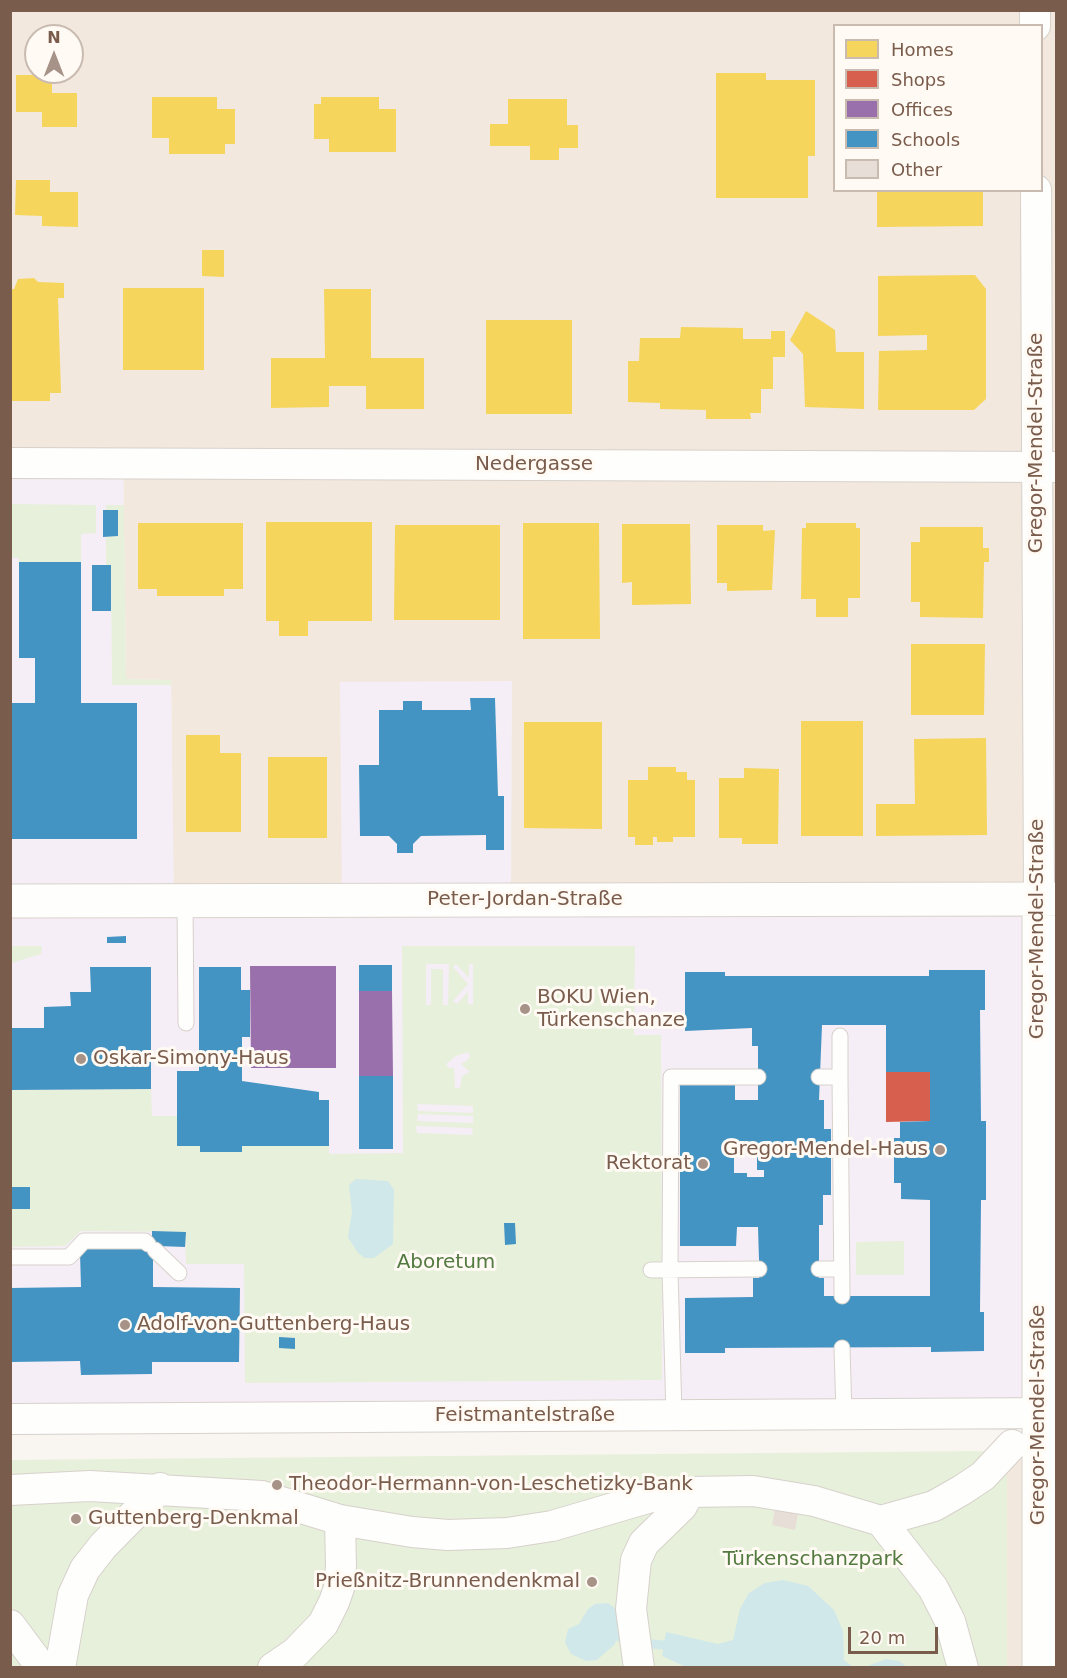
<!DOCTYPE html>
<html>
<head>
<meta charset="utf-8">
<style>
  body { margin:0 }
  #map { position:relative; width:1067px; height:1678px; overflow:hidden; background:#f9f5f0; font-family:"DejaVu Sans",sans-serif }
  canvas { display:block }
  .frame { position:absolute; inset:0; border:12px solid #7a5c4d; pointer-events:none }
  .legend { position:absolute; left:833px; top:24px; width:210px; height:168px; box-sizing:border-box; background:#fffaf3; border:2px solid #cabbb1; margin:0; padding:8px 10px; list-style:none; font-size:18px; color:#7a5c4d }
  .legend li { display:flex; align-items:center; gap:12px; height:30px }
  .legend b { width:30px; border:2px solid #cabbb1 }
  .north { position:absolute; left:24px; top:24px; width:60px; height:60px; box-sizing:border-box; background:#fffaf3; border:2px solid #cabbb1; border-radius:50%; rotate:0deg; font-size:16px; font-weight:700; line-height:24px; text-align:center; color:#7a5c4d }
  .north::after { content:''; display:block; margin:auto; width:21px; height:27px; background:#a69286; clip-path:polygon(50% 0,100% 100%,50% 72%,0 100%) }
  .scale { position:absolute; left:848px; top:1627px; width:90px; height:27px; box-sizing:border-box; border:3px solid #7a5c4d; border-top:0; padding-left:8px; font-size:18px; line-height:21px; white-space:nowrap; color:#7a5c4d; -webkit-text-stroke:4px #fffaf3; paint-order:stroke }
</style>
</head>
<body>
<div id="map">
<canvas width="1067" height="1678"></canvas>
<div class="frame"></div>
<ul class="legend">
<li><b style="height:16px;background:#f6d55c"></b>Homes</li>
<li><b style="height:16px;background:#d6604d"></b>Shops</li>
<li><b style="height:16px;background:#9970ab"></b>Offices</li>
<li><b style="height:16px;background:#4393c3"></b>Schools</li>
<li><b style="height:16px;background:#e6ded7"></b>Other</li>
</ul>
<div class="north">N</div>
<div class="scale">20 m</div>
</div>
<script>
const ctx = document.querySelector('canvas').getContext('2d');
ctx.lineJoin = 'round';
function paint(path, color) { ctx.fillStyle = color; ctx.fill(path, 'evenodd'); }
const toPath = rows => new Path2D(rows.map(r => 'M' + r).join(''));
function trace(path, color, width, dash) { ctx.strokeStyle = color; ctx.lineWidth = width; ctx.lineCap = dash ? 'butt' : 'round'; ctx.setLineDash(dash || []); ctx.stroke(path); }
function drawText(font, color, halo, rows, align = 'center') {
  ctx.font = font + ' "DejaVu Sans",sans-serif'; ctx.lineWidth = 6; ctx.setLineDash([]); ctx.textBaseline = 'middle'; ctx.strokeStyle = halo; ctx.fillStyle = color; for (const [text, x, y, turn = 0] of rows) {
    ctx.save(); ctx.translate(x, y); ctx.rotate((+turn || 0) * Math.PI / 180); ctx.textAlign = isNaN(turn) ? turn : align; if (halo) ctx.strokeText(text, 0, 0); ctx.fillText(text, 0, 0); ctx.restore();
  }
}
const residential = toPath([
  [10,11,1056,11,1056,1667,1007,1667,1007,1473,1039,1413,511,896,511,681,342,900,173,901,171,681,126,680,123,463,11,463],
  [834,26,1042,26,1042,190,834,190],
  [36,36,72,36,72,72,36,72]
]);
const education = toPath([
  [10,463,123,463,126,679,171,680,174,901,342,900,340,682,512,681,511,896,1039,900,1039,1413,11,1419]
]);
const green = toPath([
  [11,504,96,505,96,533,81,534,81,562,19,562,19,558,11,558],
  [106,505,124,505,126,679,171,680,171,685,112,685,111,566,106,565,106,537,118,536,118,510,106,510],
  [11,946,42,946,41,954,11,963],
  [402,946,635,946,634,1035,661,1035,662,1380,245,1383,244,1264,186,1264,185,1232,81,1231,65,1246,11,1247,10,1090,151,1089,152,1116,177,1116,177,1146,200,1146,200,1152,242,1151,242,1146,329,1146,329,1154,403,1153],
  [426,964,449,964,448,1005,443,1005,443,969,431,969,431,1005,426,1005],
  [456,964,469,978,469,964,473,964,473,1005,468,1004,468,992,457,1004,453,1001,468,984,453,967],
  [468,1052,470,1056,468,1060,461,1064,470,1072,462,1076,460,1088,455,1088,454,1068,449,1068,446,1064,456,1056],
  [417,1104,473,1106,473,1113,418,1111],
  [418,1114,473,1116,473,1123,417,1121],
  [416,1126,472,1128,473,1135,417,1133],
  [904,1241,904,1275,856,1275,856,1242],
  [987,1451,1007,1473,1007,1667,11,1667,11,1460]
]);
const water = toPath([
  [356,1179,388,1181,394,1190,393,1244,374,1258,365,1258,358,1253,348,1237,352,1212,349,1185],
  [783,1580,808,1586,834,1610,843,1631,844,1660,853,1667,686,1667,662,1656,666,1632,718,1644,733,1640,740,1609,749,1593,765,1583],
  [608,1603,618,1611,620,1618,615,1644,597,1660,586,1661,571,1654,565,1642,568,1629,579,1624,588,1609,595,1604],
  [886,1659,899,1661,907,1667,865,1667]
]);
const homes = toPath([
  [716,73,766,73,766,80,815,80,815,156,808,156,808,198,716,198],
  [16,75,52,75,52,93,77,93,77,127,42,127,42,112,16,112],
  [152,97,217,97,217,109,235,109,235,144,225,144,225,154,169,154,169,138,152,138],
  [321,97,379,97,379,109,396,109,396,152,329,152,329,139,314,139,314,104,321,104],
  [508,99,567,99,567,125,578,125,578,148,559,148,559,160,530,160,530,146,490,146,490,124,508,124],
  [16,180,50,180,50,192,78,192,78,227,42,226,42,216,15,215],
  [877,190,983,190,983,226,877,227],
  [202,250,224,250,224,277,202,276],
  [975,275,986,289,986,399,974,410,878,410,879,351,927,350,927,335,878,336,878,276],
  [34,278,38,282,64,283,64,298,58,298,61,393,50,393,50,401,12,401,10,289,14,289,18,279],
  [123,288,204,288,204,370,123,370],
  [324,289,371,289,371,358,424,358,424,409,366,409,366,386,329,386,329,407,271,408,271,358,325,358],
  [806,311,835,330,836,352,864,352,864,409,805,407,803,354,790,340],
  [486,320,572,320,572,414,486,414],
  [681,327,743,328,743,339,771,339,771,331,785,331,785,357,773,357,773,389,761,389,761,413,750,413,751,419,706,419,706,410,660,409,660,403,628,402,628,361,639,361,640,338,680,338],
  [266,522,372,522,372,621,308,621,308,636,279,636,279,621,266,621],
  [138,523,243,523,243,589,224,589,224,596,157,596,157,589,138,589],
  [523,523,599,523,600,639,523,639],
  [806,523,856,523,856,528,860,528,860,598,848,598,848,617,816,617,816,599,801,599,802,528,806,528],
  [622,524,690,524,691,604,632,605,632,582,622,583],
  [395,525,500,525,500,620,394,620],
  [717,525,763,525,763,531,775,530,772,590,727,591,727,583,717,583],
  [920,527,983,527,983,548,989,548,989,562,984,562,983,618,920,617,920,602,911,602,911,542,920,542],
  [911,644,985,644,984,715,911,715],
  [801,721,863,721,863,836,801,836],
  [524,722,602,722,602,829,524,828],
  [186,735,220,735,220,753,241,753,241,832,186,832],
  [986,738,987,835,876,836,876,804,915,804,914,739],
  [268,757,327,757,327,838,268,838],
  [648,767,676,767,676,772,687,772,687,780,695,780,695,837,673,837,673,842,657,842,657,837,653,837,653,845,635,845,635,837,628,837,628,780,648,780],
  [744,768,779,769,778,844,742,844,742,838,719,838,719,778,744,778]
]);
const shops = toPath([
  [886,1072,930,1072,930,1121,886,1122]
]);
const offices = toPath([
  [250,966,336,966,336,1068,251,1068],
  [359,991,392,991,393,1076,359,1076]
]);
const schools = toPath([
  [103,510,118,510,118,536,103,537],
  [19,562,81,562,81,703,137,703,137,839,10,839,10,703,35,703,35,658,19,658],
  [92,565,111,565,111,611,92,611],
  [470,698,495,698,498,796,504,796,504,850,486,850,486,835,421,836,413,844,413,853,397,853,397,844,389,836,360,836,359,765,379,765,379,710,403,710,403,701,422,701,422,710,471,710],
  [126,936,126,943,107,943,107,937],
  [359,965,392,965,392,991,359,991],
  [90,967,151,967,151,1089,10,1090,10,1028,44,1028,44,1007,71,1006,70,992,91,992],
  [199,967,241,967,241,990,250,990,250,1037,242,1037,242,1081,319,1092,319,1100,329,1100,329,1146,242,1146,242,1152,200,1152,200,1146,177,1146,177,1071,199,1071],
  [929,970,985,970,985,1010,980,1010,981,1121,986,1121,986,1200,981,1200,980,1312,984,1312,984,1351,931,1352,931,1347,725,1348,725,1353,685,1353,685,1298,753,1297,753,1278,759,1278,759,1260,758,1227,737,1227,736,1246,680,1246,680,1081,735,1081,735,1100,758,1100,758,1046,752,1046,752,1028,685,1031,685,972,725,972,725,976,929,976],
  [822,1025,886,1025,886,1072,930,1072,930,1121,900,1122,900,1138,894,1138,894,1183,901,1183,901,1199,930,1200,930,1296,824,1296,824,1278,819,1278,819,1225,823,1225,823,1195,831,1195,831,1129,824,1129,824,1100,819,1100],
  [745,1146,764,1146,764,1153,757,1153,757,1170,764,1170,764,1177,747,1177,747,1173,734,1173,734,1150,745,1150],
  [359,1076,393,1076,393,1149,359,1149],
  [10,1187,30,1187,30,1209,10,1209],
  [504,1223,515,1223,516,1244,505,1245],
  [152,1231,186,1232,185,1247,158,1246,153,1252,153,1287,240,1288,239,1362,152,1362,152,1374,81,1375,80,1361,10,1362,10,1288,81,1287,80,1253,87,1246,152,1241],
  [279,1337,295,1338,295,1349,279,1348]
]);
const stream = toPath([
  [617,1636,632,1642,663,1645]
]);
const building = toPath([
  [776,1504,799,1508,795,1530,772,1525]
]);
const lane = toPath([
  [185,901,186,1023],
  [840,1036,840,1077],
  [819,1077,840,1077,842,1296],
  [155,1250,179,1273],
  [10,1257,69,1257,84,1241,145,1241,148,1244],
  [819,1269,842,1269],
  [651,1270,759,1269],
  [842,1348,844,1414],
  [674,1415,670,1270,671,1077,758,1077]
]);
const street = toPath([
  [1035,10,1035,26],
  [1036,190,1039,900],
  [10,463,1056,467],
  [10,1419,1056,1413],
  [10,1490,90,1486,262,1496,340,1520,412,1532,448,1535,507,1533,552,1526,651,1497,689,1492,753,1491,814,1501,881,1521,934,1506,962,1490,983,1476,1012,1445],
  [881,1521,933,1588,950,1621,963,1668],
  [10,1625,42,1668],
  [60,1668,73,1595,85,1569,103,1546,160,1488],
  [273,1668,295,1653,323,1624,334,1602,339,1588,341,1566,340,1520],
  [639,1668,631,1609,636,1560,644,1543,682,1506,689,1492]
]);
const secondary = toPath([
  [1039,900,1039,1668],
  [10,901,1056,899]
]);
const markers = [
  [525,1009,6,"#a69286"],
  [81,1059,6,"#a69286"],
  [940,1150,6,"#a69286"],
  [703,1164,6,"#a69286"],
  [125,1325,6,"#a69286"],
  [277,1485,6,"#a69286"],
  [76,1519,6,"#a69286"],
  [592,1582,6,"#a69286"]
];
const streetNames = [
  ["Gregor-Mendel-Straße",1037,443,-90],
  ["Nedergasse",534,465],
  ["Peter-Jordan-Straße",525,900],
  ["Gregor-Mendel-Straße",1038,929,-90],
  ["Gregor-Mendel-Straße",1039,1415,-90],
  ["Feistmantelstraße",525,1416]
];
const poiNames = [
  ["BOKU Wien,",537,998],
  ["Türkenschanze",537,1021],
  ["Oskar-Simony-Haus",93,1059],
  ["Gregor-Mendel-Haus",928,1150,"right"],
  ["Rektorat",691,1164,"right"],
  ["Adolf-von-Guttenberg-Haus",137,1325],
  ["Theodor-Hermann-von-Leschetizky-Bank",289,1485],
  ["Guttenberg-Denkmal",88,1519],
  ["Prießnitz-Brunnendenkmal",580,1582,"right"]
];
const parkNames = [
  ["Aboretum",446,1263],
  ["Türkenschanzpark",813,1560]
];
paint(residential, '#f2e8de');
paint(education, '#f6eef6');
paint(green, '#e7f0db');
paint(water, '#d0e8ea');
paint(homes, '#f6d55c');
paint(shops, '#d6604d');
paint(offices, '#9970ab');
paint(schools, '#4393c3');
trace(stream, '#d0e8ea', 9);
paint(building, '#e6ded7');
trace(lane, '#d7d1cb', 17);
trace(street, '#d7d1cb', 32);
trace(secondary, '#d9d2cb', 35);
trace(lane, '#fefefd', 15);
trace(street, '#fefefd', 30);
trace(secondary, '#fefefd', 33);
for (const [x, y, r, color] of markers) { const dot = new Path2D(); dot.arc(x, y, r, 0, 2 * Math.PI); ctx.fillStyle = color; ctx.fill(dot); trace(dot, '#fffaf3', 2); }
drawText('20px', '#7a5c4d', '#fffaf3', streetNames);
drawText('20px', '#7a5c4d', '#fffaf3', poiNames, 'left');
drawText('20px', '#537a41', '#fffaf3', parkNames);
</script>
</body>
</html>
